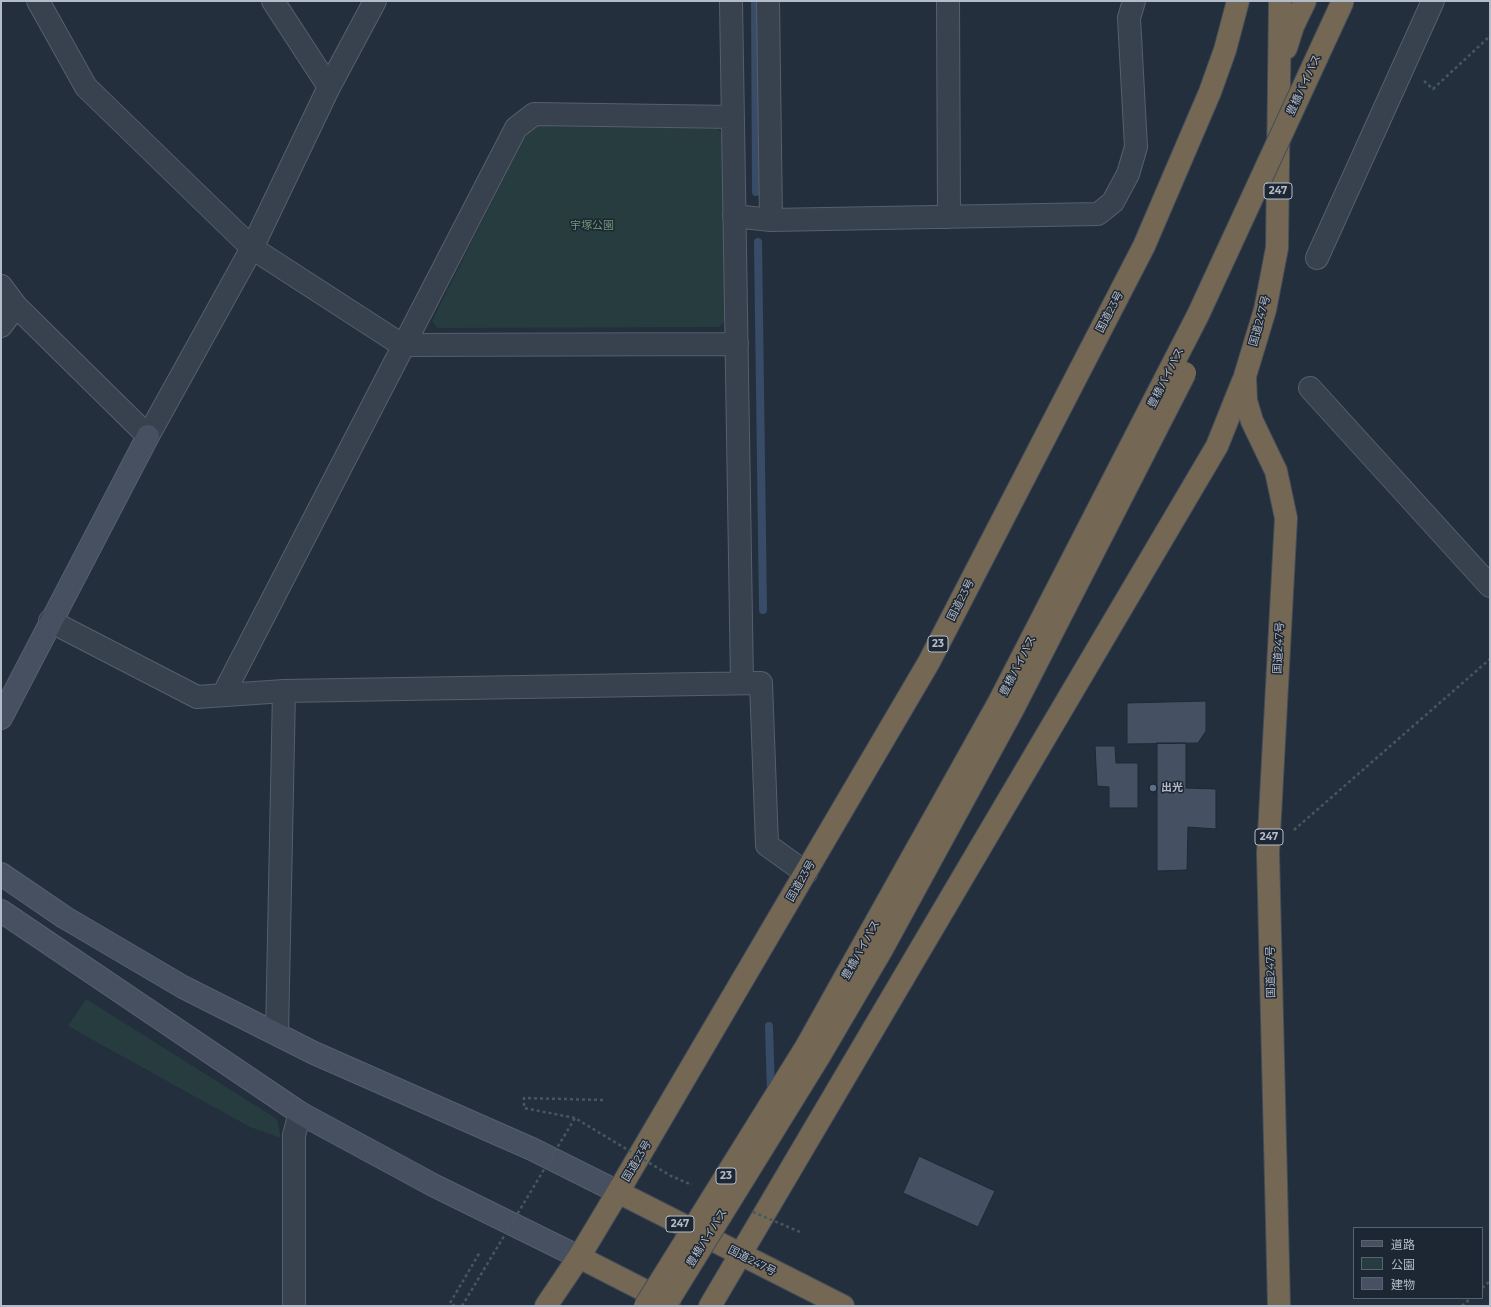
<!DOCTYPE html>
<html>
<head>
<meta charset="utf-8">
<style>
  body { margin:0 }
  #map { position:relative; width:1491px; height:1307px; overflow:hidden; background:#242f3e; font-family:Montserrat,"Noto Sans JP",sans-serif }
  canvas { display:block }
  .frame { position:absolute; inset:0; border:2px solid #b4bcc9; pointer-events:none }
  .legend { position:absolute; left:1353px; top:1227px; width:130px; height:72px; box-sizing:border-box; background:#1d2633; border:1px solid #59626f; margin:0; padding:5px 7px; list-style:none; font-size:12px; color:#b4bcc9 }
  .legend li { display:flex; align-items:center; gap:8px; height:20px }
  .legend b { width:20px; border:1px solid #59626f }
</style>
</head>
<body>
<div id="map">
<canvas width="1491" height="1307"></canvas>
<div class="frame"></div>
<ul class="legend">
<li><b style="height:5px;background:#465061"></b>道路</li>
<li><b style="height:11px;background:#263c3f"></b>公園</li>
<li><b style="height:11px;background:#455162"></b>建物</li>
</ul>
</div>
<script>
const ctx = document.querySelector('canvas').getContext('2d');
ctx.lineJoin = 'round';
function paint(path, color) { ctx.fillStyle = color; ctx.fill(path, 'evenodd'); }
const toPath = rows => new Path2D(rows.map(r => 'M' + r).join(''));
function trace(path, color, width, dash) { ctx.strokeStyle = color; ctx.lineWidth = width; ctx.lineCap = dash ? 'butt' : 'round'; ctx.setLineDash(dash || []); ctx.stroke(path); }
function drawText(font, color, halo, rows, align = 'center') {
  ctx.font = font + ' Montserrat,"Noto Sans JP",sans-serif'; ctx.lineWidth = 3; ctx.setLineDash([]); ctx.textBaseline = 'middle'; ctx.strokeStyle = halo; ctx.fillStyle = color; for (const [text, x, y, turn = 0] of rows) {
    ctx.save(); ctx.translate(x, y); ctx.rotate((+turn || 0) * Math.PI / 180); ctx.textAlign = isNaN(turn) ? turn : align; if (halo) ctx.strokeText(text, 0, 0); ctx.fillText(text, 0, 0); ctx.restore();
  }
}
const green = toPath([
  [539,124,718,129,723,136,726,320,719,327,437,328,432,321,527,132],
  [86,999,277,1119,281,1138,250,1127,68,1026]
]);
const stream = toPath([
  [755,1,756,192],
  [758,242,763,610],
  [769,1026,771,1093]
]);
const building = toPath([
  [1206,701,1206,731,1198,743,1127,744,1127,703,1206,701],
  [1157,743,1186,743,1186,788,1216,789,1216,829,1188,827,1187,870,1157,871,1157,743],
  [1095,746,1115,746,1116,763,1138,763,1138,808,1109,808,1109,787,1097,786,1095,746],
  [919,1156,995,1191,978,1227,903,1193,919,1156]
]);
const path = toPath([
  [1424,81,1433,89,1490,36],
  [1294,830,1490,659],
  [575,1118,524,1108,524,1098,603,1100],
  [1482,1288,1490,1281],
  [455,1306,450,1303,480,1252],
  [1462,1306,1471,1298]
]);
const street = toPath([
  [38,1,86,87,252,248,402,345,737,344],
  [273,1,329,87],
  [731,1,742,682],
  [768,1,771,220],
  [948,1,949,217],
  [734,216,771,220,1098,214,1113,202,1128,174,1136,147,1129,18,1134,1],
  [1317,258,1433,1],
  [1,286,16,306,148,436,252,248,329,87,375,1],
  [1,326,16,306],
  [1310,388,1490,586],
  [50,621,197,697,284,691,761,683,767,845,806,873],
  [223,695,516,128,534,114,733,117],
  [277,1034,284,691],
  [294,1306,294,1135,300,1113]
]);
const secondary = toPath([
  [1,718,148,436],
  [1,874,64,917,183,987,314,1053,532,1149,618,1192],
  [1,911,300,1113,433,1185,579,1257]
]);
const highway = toPath([
  [1286,48,1293,26,1305,1],
  [618,1192,843,1306],
  [579,1257,669,1303],
  [546,1306,579,1257,618,1192,929,662,1144,246,1210,92,1225,50,1238,1],
  [710,1306,1217,446,1243,381],
  [1279,1306,1268,853,1286,518,1276,471,1252,421,1246,401,1245,376,1265,310,1277,248,1280,1]
]);
const pathBridge = toPath([
  [753,1212,800,1232],
  [462,1306,575,1118,671,1176,692,1185]
]);
const highwayBridge = toPath([
  [645,1306,806,1047,999,702,1198,315,1343,1],
  [665,1306,820,1055,881,951,1013,709,1185,373]
]);
const markers = [
  [1153,788,4,"#5c6f8a"]
];
const shields = [
  [1278,191,28],
  [938,644,20],
  [1269,837,28],
  [726,1176,20],
  [680,1224,28]
];
const shieldNames = [
  ["247",1278,191],
  ["23",938,644],
  ["247",1269,837],
  ["23",726,1176],
  ["247",680,1224]
];
const streetNames = [
  ["豊橋バイパス",1304,85,-65],
  ["国道23号",1110,312,-62],
  ["国道247号",1260,321,-75],
  ["豊橋バイパス",1166,378,-63],
  ["国道23号",961,600,-63],
  ["国道247号",1279,648,-87],
  ["豊橋バイパス",1018,666,-63],
  ["国道23号",801,881,-60],
  ["豊橋バイパス",861,950,-61],
  ["国道247号",1271,972,-91],
  ["国道23号",637,1161,-59],
  ["豊橋バイパス",707,1238,-58],
  ["国道247号",752,1261,27]
];
const parkNames = [
  ["宇塚公園",592,226]
];
const poiNames = [
  ["出光",1161,788]
];
paint(green, '#263c3f');
trace(stream, '#394c67', 8);
paint(building, '#455162');
trace(building, '#1f2835', 1);
trace(street, '#565f6c', 24);
trace(secondary, '#565f6c', 24);
trace(highway, '#434c59', 24);
trace(path, '#44595c', 2.5, [3, 3]);
trace(street, '#38414e', 22);
trace(secondary, '#465061', 22);
trace(highway, '#746855', 22);
trace(highwayBridge, '#434c59', 24, []);
trace(pathBridge, '#44595c', 2.5, [3, 3]);
trace(highwayBridge, '#746855', 22);
for (const [x, y, r, color] of markers) { const dot = new Path2D(); dot.arc(x, y, r, 0, 2 * Math.PI); ctx.fillStyle = color; ctx.fill(dot); trace(dot, '#1d2633', 1.5); }
for (const [x, y, w] of shields) { const box = new Path2D(); box.roundRect(x - w / 2, y - 8, w, 16, 3); ctx.fillStyle = '#1d2633'; ctx.fill(box); trace(box, '#b4bcc9', 1); }
drawText('bold 10px', '#b4bcc9', null, shieldNames);
drawText('11px', '#b4bcc9', '#1d2633', streetNames);
drawText('11px', '#6b9a76', '#1d2633', parkNames);
drawText('bold 11px', '#b4bcc9', '#1d2633', poiNames, 'left');
</script>
</body>
</html>
